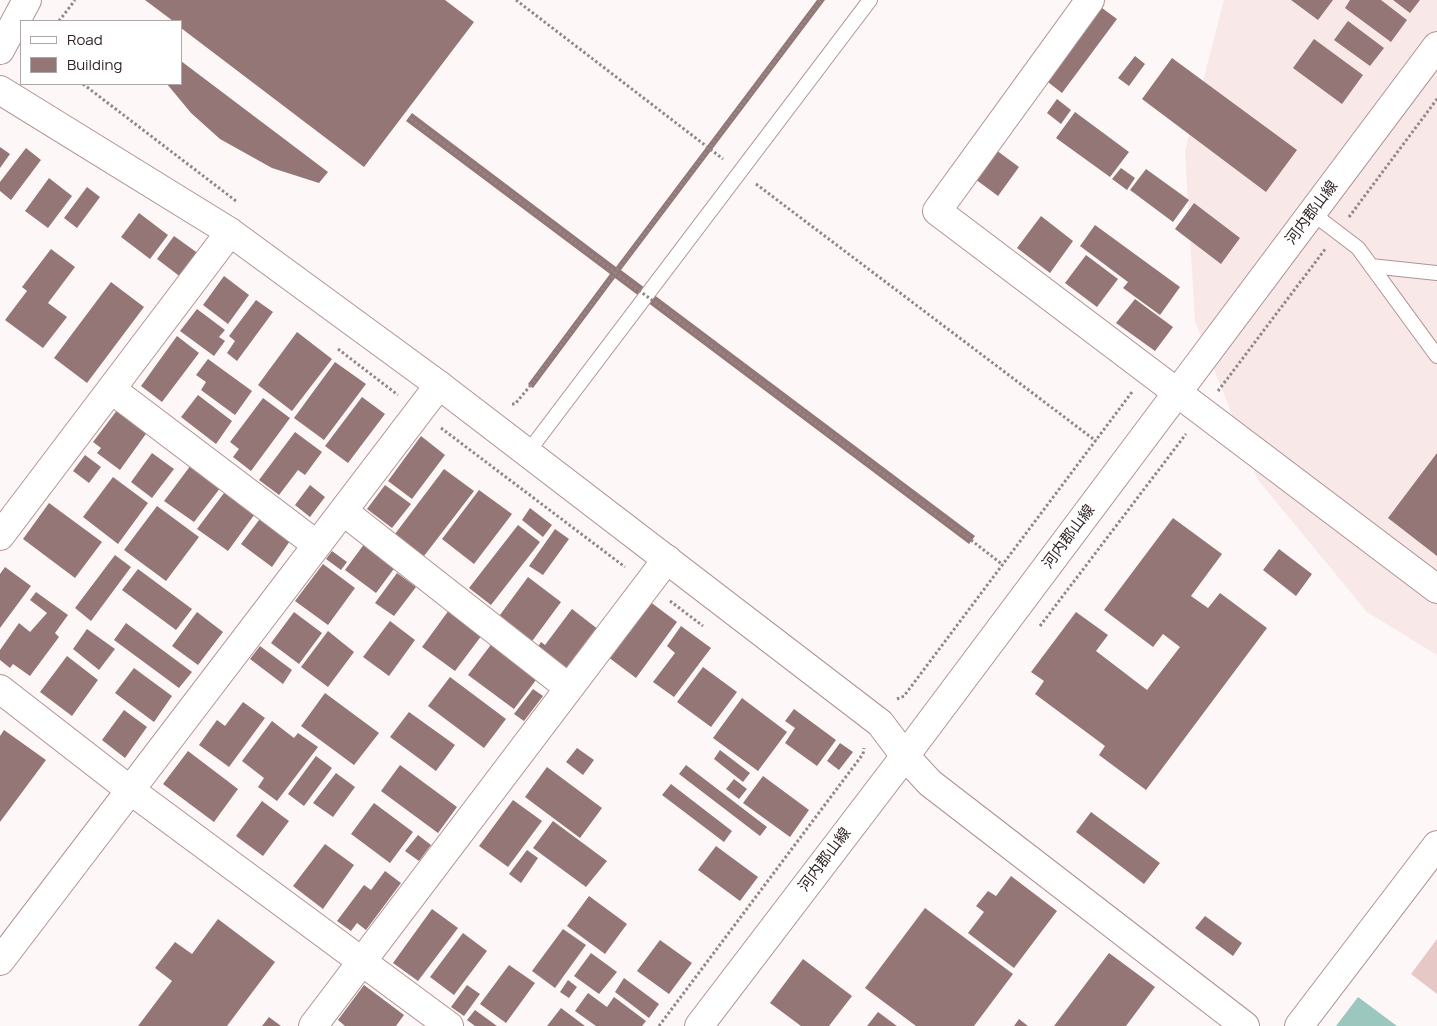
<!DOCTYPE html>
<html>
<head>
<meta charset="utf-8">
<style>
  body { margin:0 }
  #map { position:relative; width:1437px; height:1026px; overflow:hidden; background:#fef7f7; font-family:Manrope,sans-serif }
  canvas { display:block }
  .legend { position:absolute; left:20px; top:20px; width:162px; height:65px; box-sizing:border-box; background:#fff; border:1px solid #ada8a8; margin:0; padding:6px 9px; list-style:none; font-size:15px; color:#312525 }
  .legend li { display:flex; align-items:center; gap:10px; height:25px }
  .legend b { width:25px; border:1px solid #ada8a8 }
</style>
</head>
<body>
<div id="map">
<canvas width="1437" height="1026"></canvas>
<ul class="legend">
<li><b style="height:6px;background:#fff"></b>Road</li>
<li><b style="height:14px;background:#947676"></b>Building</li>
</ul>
</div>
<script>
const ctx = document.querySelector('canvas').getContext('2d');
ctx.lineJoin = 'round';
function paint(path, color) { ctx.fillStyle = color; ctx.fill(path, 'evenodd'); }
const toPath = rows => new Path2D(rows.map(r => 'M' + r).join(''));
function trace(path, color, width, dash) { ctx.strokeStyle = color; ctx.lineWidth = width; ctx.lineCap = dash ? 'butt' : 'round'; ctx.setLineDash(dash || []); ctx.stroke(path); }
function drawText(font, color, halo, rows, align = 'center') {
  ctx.font = font + ' Manrope,"Noto Sans JP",sans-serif'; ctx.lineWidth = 4; ctx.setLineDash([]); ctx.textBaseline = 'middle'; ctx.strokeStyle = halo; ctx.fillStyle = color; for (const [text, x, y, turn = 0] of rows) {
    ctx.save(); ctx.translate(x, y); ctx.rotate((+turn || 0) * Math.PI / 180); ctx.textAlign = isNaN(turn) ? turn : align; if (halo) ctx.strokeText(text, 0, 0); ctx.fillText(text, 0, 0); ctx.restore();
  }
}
const built = toPath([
  [1224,0,1437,0,1437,655,1367,612,1258,480,1195,321,1185,151]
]);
const green = toPath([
  [1437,939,1437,994,1411,974]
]);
const water = toPath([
  [1358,997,1397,1026,1336,1026]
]);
const building = toPath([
  [145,0,445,0,474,22,364,167,181,28,181,21,173,21],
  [817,0,825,0,621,270,975,536,969,544,615,278,533,388,530,386,528,384,610,274,406,121,412,113,616,267],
  [1291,0,1333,0,1318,20],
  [1350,0,1381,0,1407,20,1391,42,1345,8],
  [1393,0,1420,0,1410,13],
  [1098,5,1117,19,1062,93,1044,79],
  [1348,21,1384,48,1370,66,1334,40],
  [1314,39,1363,75,1342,104,1293,68],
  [1135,56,1145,64,1129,86,1118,78],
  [1172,58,1297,150,1266,192,1142,99],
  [181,61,328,172,319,183,272,168,220,139,191,113,167,84,181,84],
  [1057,99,1071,110,1061,124,1047,113],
  [1075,112,1129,152,1110,177,1056,138],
  [0,147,10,154,0,168],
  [992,147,1019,167,998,196,971,176],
  [26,148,41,160,11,200,0,191,0,182],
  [1121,168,1135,178,1127,190,1112,179],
  [1146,169,1189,200,1173,222,1130,190],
  [49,178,72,196,48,228,25,211],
  [87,187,100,197,77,228,64,218],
  [1194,203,1240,238,1221,264,1175,229],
  [139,213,168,235,150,259,121,237],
  [1041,216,1073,241,1050,273,1017,248],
  [1095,225,1180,287,1160,315,1123,288,1128,282,1080,246],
  [174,236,199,254,182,278,157,259],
  [51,249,75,267,48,303,67,317,43,348,5,320,27,291,22,287],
  [1086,255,1118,279,1097,307,1065,283],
  [224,276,249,295,228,324,203,305],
  [111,282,144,307,87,383,54,358],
  [1135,299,1173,327,1155,351,1116,323],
  [256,300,273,312,237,361,227,353,235,341,229,336],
  [197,309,225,330,219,337,225,341,214,356,180,331],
  [297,332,332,359,292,411,258,385],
  [177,336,199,353,162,402,141,386],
  [208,359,252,391,235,415,201,390,206,382,196,375],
  [335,362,366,384,324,440,294,418],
  [198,395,232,421,216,444,181,417],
  [362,397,385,414,348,463,325,446],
  [263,398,290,418,251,471,233,457,239,449,230,442],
  [118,409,148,431,120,470,97,453,101,448,93,442],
  [295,432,322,452,305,475,298,470,279,495,259,480],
  [421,436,445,455,412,499,388,481],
  [152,453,174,469,152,498,131,482],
  [1437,453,1437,556,1388,518],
  [85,455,101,467,89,483,73,471],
  [191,465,221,487,194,522,164,501],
  [444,469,474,491,424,556,395,534],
  [113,477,148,503,118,544,83,517],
  [310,485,325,497,310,517,295,505],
  [385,485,411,504,392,528,367,509],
  [227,489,257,511,228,551,197,529],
  [479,490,512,514,474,564,442,539],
  [49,503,102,542,75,578,23,539],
  [157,506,199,537,166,581,124,550],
  [530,508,552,525,543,537,522,520],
  [262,516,292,538,272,567,241,544],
  [1173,518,1222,554,1191,596,1208,608,1220,593,1267,628,1146,790,1099,755,1105,746,1035,694,1044,681,1031,672,1076,612,1108,635,1096,651,1147,690,1180,647,1163,634,1153,647,1104,610],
  [518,525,540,542,491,605,469,588],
  [555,529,569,539,543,575,529,566],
  [365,543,396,566,376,593,345,570],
  [1279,549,1312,574,1296,596,1263,570],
  [332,551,347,562,341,570,326,559],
  [115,555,131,567,91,621,75,608],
  [323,564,355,588,328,625,295,601],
  [5,567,31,586,0,628,0,574],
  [138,569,192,609,176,630,122,590],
  [397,573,416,587,394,616,375,603],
  [528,577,561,602,530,644,497,619],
  [36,592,68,615,55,633,59,637,30,676,13,664,10,668,0,660,0,650,19,623,30,632,47,613,30,600],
  [649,601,677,622,636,678,608,657],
  [572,609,599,630,564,677,533,654,541,642,545,645],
  [449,610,482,635,455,671,422,647],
  [197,612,223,632,198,665,172,646],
  [294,612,322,633,299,664,271,643],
  [390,621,415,640,389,676,363,657],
  [126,623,192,672,179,688,114,640],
  [681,626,711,648,674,697,653,682,675,653,667,646],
  [87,629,115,649,99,670,73,649],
  [328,631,354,652,328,687,301,667],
  [493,642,539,676,514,709,468,675],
  [260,646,292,670,283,684,250,659],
  [67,656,98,680,72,716,40,692],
  [703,667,737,692,711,727,677,702],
  [134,668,172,696,154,722,115,693],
  [450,677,506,719,484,748,428,706],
  [533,689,543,696,524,721,514,714],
  [325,693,379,733,354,765,301,726],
  [742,698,787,732,758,771,713,738],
  [243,702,265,718,229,767,199,745,217,720,225,726],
  [794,709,836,740,817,766,785,743,795,728,785,721],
  [124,710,147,727,125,758,102,740],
  [409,712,455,745,436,771,390,737],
  [272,721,294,738,298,733,318,747,277,801,258,787,264,778,242,761],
  [4,730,46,760,0,822,0,736],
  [840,743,853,752,839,770,827,761],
  [577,748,594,760,583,775,566,762],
  [720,750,750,773,743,782,714,759],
  [188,751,238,789,214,822,163,784],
  [316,756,332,768,304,806,288,794],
  [400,765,457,807,438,833,381,791],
  [686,765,767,827,760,836,679,774],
  [547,767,602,808,580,838,525,797],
  [336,773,355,787,333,817,313,803],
  [763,776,809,810,790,837,743,803],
  [734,779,747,789,739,799,726,789],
  [671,784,732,831,724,842,662,795],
  [513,800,542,821,508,867,479,846],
  [262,801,289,821,263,856,236,836],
  [374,803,413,832,390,863,351,834],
  [1091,812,1160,863,1144,884,1076,832],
  [553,821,607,861,586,887,533,848],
  [418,835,431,845,419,861,405,851],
  [325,844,354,865,323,909,293,886],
  [716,846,758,877,740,901,698,870],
  [527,850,538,858,521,883,509,874],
  [385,871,401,883,366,930,357,923,351,931,337,921,364,885,371,890],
  [1011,876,1057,911,1014,968,968,933,984,912,976,906,988,891,996,896],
  [589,896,627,924,605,954,567,926],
  [925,908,1013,974,974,1026,916,1026,865,988],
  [432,909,458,928,418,981,393,963],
  [1205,916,1242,943,1233,956,1195,928],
  [218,919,275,962,227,1026,138,1026,172,981,155,968,175,942,192,954],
  [563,929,586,945,555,988,532,971],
  [463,933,487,951,454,995,430,977],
  [660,940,692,963,669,994,637,971],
  [591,953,617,972,599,994,574,976],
  [1109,953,1155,987,1126,1026,1054,1026],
  [803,959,852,996,829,1026,801,1026,770,1003],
  [509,965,535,983,506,1023,480,1004],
  [624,978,659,1004,649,1018,615,992],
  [568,980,577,987,569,998,560,992],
  [364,985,404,1015,396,1026,345,1026,338,1020],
  [467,985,480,994,464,1016,451,1007],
  [588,993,607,1007,614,997,646,1021,642,1026,596,1026,575,1011],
  [561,1008,585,1026,547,1026],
  [475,1010,497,1026,475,1026,467,1020],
  [878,1012,897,1026,867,1026],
  [269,1017,281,1026,262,1026],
  [1019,1019,1028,1026,1014,1026]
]);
const path = toPath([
  [516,0,723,159],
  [59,21,75,0],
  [83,84,236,201],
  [756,184,1096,441],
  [1349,217,1437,99],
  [338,349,398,395],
  [1218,391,1326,248],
  [512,404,515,404,530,386],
  [441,428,625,567],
  [971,540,1003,565],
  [670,601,703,626],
  [1040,626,1186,434],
  [897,699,904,696,1132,392],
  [659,1026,863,754,864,748]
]);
const lane = toPath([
  [1312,213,1358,248,1437,356],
  [1371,266,1437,273],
  [528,452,870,0]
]);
const street = toPath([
  [1090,0,937,211,1437,589],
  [0,50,27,0],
  [111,389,317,545],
  [343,511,569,688],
  [0,536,230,232],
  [0,689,130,790,449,1026],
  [905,756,930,783,1245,1026],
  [0,961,439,385],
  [313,1026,667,559],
  [1299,1026,1437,845]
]);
const secondary = toPath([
  [0,90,230,232,439,385,880,723,905,756],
  [699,1026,905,756,1437,46]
]);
const pathBridge = toPath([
  [411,119,971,540],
  [530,386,821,0]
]);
const streetNames = [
  ["河内郡山線",1312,213,-53],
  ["河内郡山線",1069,537,-53],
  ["河内郡山線",825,860,-53]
];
paint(built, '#f9e8e8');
paint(green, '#e6c8c7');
paint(water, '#9bc7be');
paint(building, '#947676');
trace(lane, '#b19292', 16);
trace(street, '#b19292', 30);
trace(secondary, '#b19292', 30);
trace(path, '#918787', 3, [2.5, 2.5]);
trace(lane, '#fff', 14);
trace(street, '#fff', 28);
trace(secondary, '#fff', 28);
trace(pathBridge, '#918787', 3, [2.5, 2.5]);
drawText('15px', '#312525', '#fff', streetNames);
</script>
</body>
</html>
